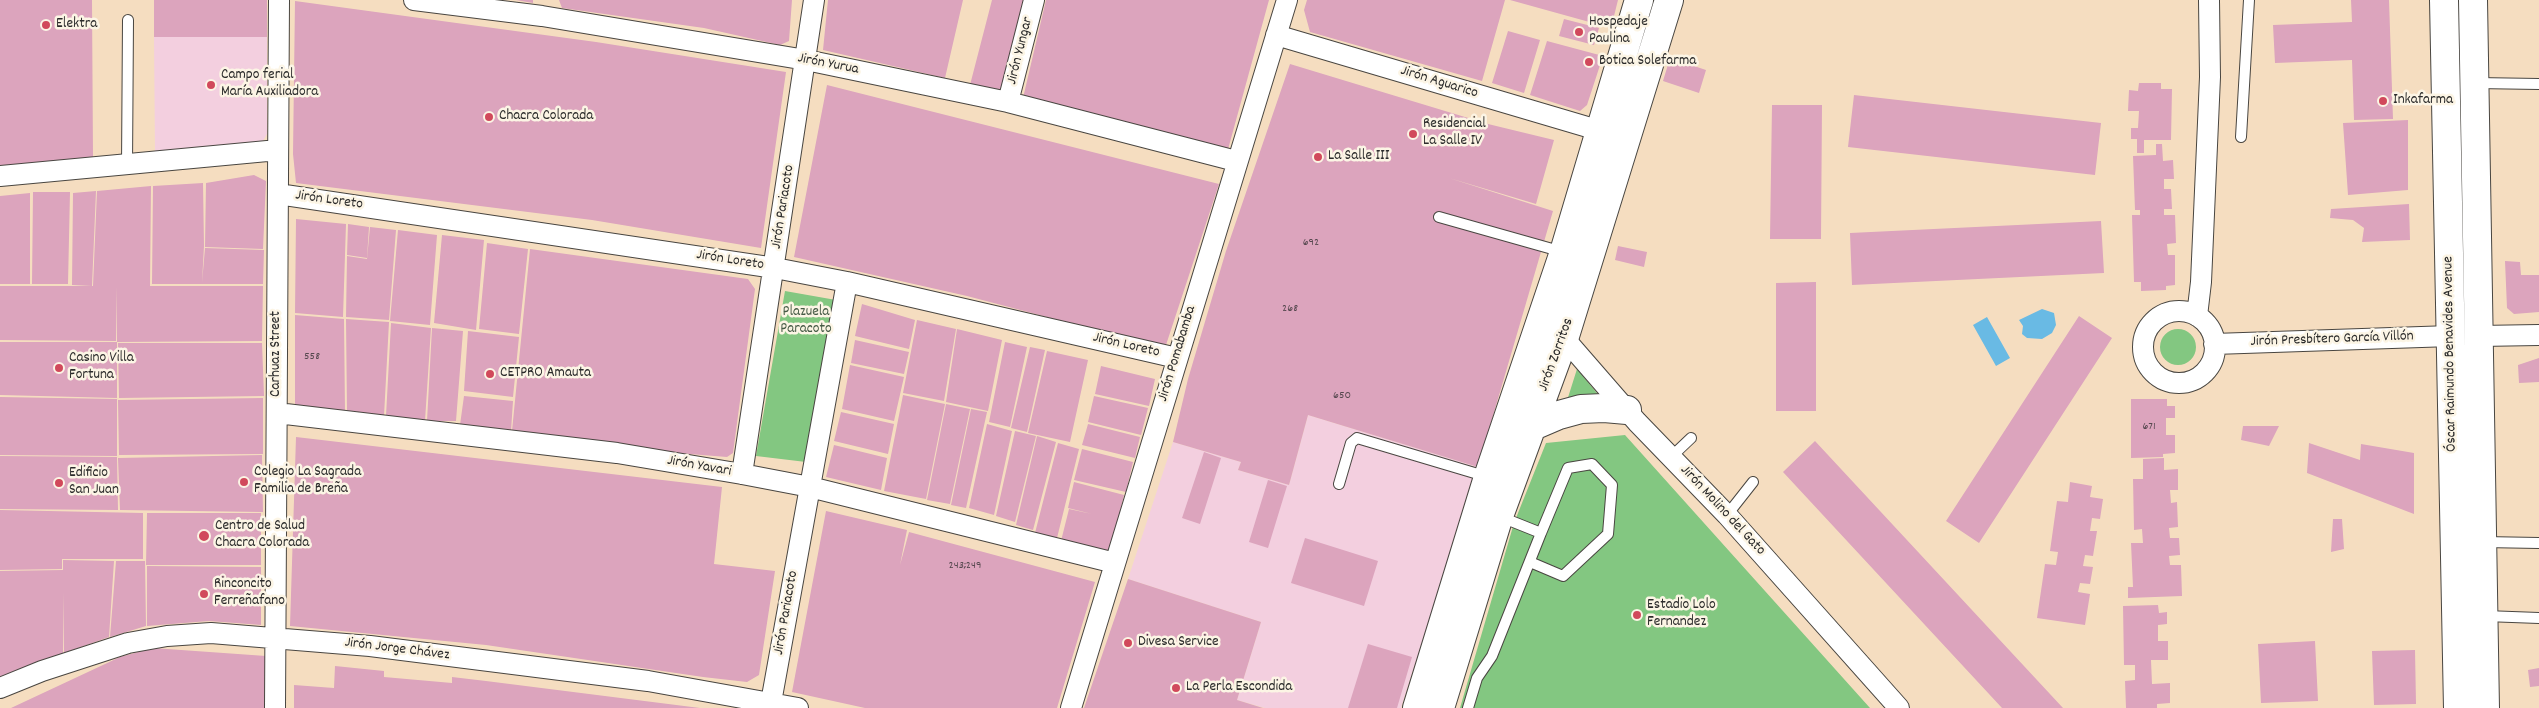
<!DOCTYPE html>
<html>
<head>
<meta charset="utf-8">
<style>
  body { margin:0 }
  canvas { display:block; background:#f5ddc0 }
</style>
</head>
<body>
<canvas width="2539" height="708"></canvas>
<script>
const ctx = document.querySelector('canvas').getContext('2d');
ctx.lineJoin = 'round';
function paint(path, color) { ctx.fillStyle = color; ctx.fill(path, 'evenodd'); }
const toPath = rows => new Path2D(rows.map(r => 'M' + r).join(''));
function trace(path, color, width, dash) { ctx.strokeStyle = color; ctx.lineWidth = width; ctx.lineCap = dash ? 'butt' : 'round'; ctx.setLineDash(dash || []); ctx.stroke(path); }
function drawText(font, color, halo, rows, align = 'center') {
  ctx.font = font + ' Dekko,sans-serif'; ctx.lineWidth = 5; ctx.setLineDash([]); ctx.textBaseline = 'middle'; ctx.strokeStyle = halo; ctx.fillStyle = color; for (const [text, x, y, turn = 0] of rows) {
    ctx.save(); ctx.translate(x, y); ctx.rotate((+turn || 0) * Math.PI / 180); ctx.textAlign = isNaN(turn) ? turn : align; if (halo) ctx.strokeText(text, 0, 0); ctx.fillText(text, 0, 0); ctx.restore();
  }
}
const built = toPath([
  [154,37,267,37,267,134,260,146,155,154],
  [1308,415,1478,467,1401,708,1265,708,1237,700,1261,622,1128,579,1173,442,1241,462,1238,470,1289,485]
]);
const green = toPath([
  [785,291,836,300,806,462,756,456],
  '2160 347a18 18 0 1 1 36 0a18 18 0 1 1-36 0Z',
  [1577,369,1601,398,1565,407],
  [1625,435,1870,708,1460,708,1514,523,1546,443]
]);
const water = toPath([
  [2042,309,2054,313,2056,325,2052,333,2042,339,2027,338,2022,334,2023,326,2019,320],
  [1987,317,2010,358,1996,366,1973,325]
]);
const building = toPath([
  [0,0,92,0,93,158,0,169],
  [154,0,267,0,267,37,154,37],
  [516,0,533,0,533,3],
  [559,0,792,0,789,41,780,45,704,28,562,8],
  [828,0,963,0,945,78,823,50],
  [992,0,1029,0,1004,93,970,85],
  [1046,0,1269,0,1227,153,1023,98],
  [1307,0,1505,0,1482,81,1310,32,1304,10],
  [1510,0,1618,0,1611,28],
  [2351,0,2389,0,2393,119,2354,120,2352,60,2275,63,2273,25,2352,22],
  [295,1,596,42,786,72,761,248,592,220,296,183,293,154],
  [1564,19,1599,28,1594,45,1559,36],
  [1508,31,1540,40,1524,93,1492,83],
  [1547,41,1603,56,1587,105,1580,111,1530,95],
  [1670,58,1706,70,1699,93,1663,81],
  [1290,64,1488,124,1554,140,1536,204,1449,178,1553,211,1478,467,1308,415,1289,485,1238,470,1241,462,1173,442,1188,379,1226,251],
  [2139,83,2161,83,2161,89,2172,89,2171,140,2144,140,2144,153,2137,153,2137,139,2131,139,2131,128,2138,128,2139,111,2128,111,2129,90,2138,91],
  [827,85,1219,184,1165,348,967,296,794,257],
  [1854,95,2101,123,2095,175,1848,147],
  [1772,105,1822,105,1821,239,1770,239],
  [2408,120,2408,190,2348,195,2343,123],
  [2156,144,2162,144,2163,161,2173,160,2174,179,2164,179,2164,189,2171,189,2172,209,2164,209,2164,215,2175,215,2176,243,2167,244,2168,255,2175,255,2175,285,2166,286,2166,290,2141,291,2141,282,2134,282,2132,215,2140,215,2140,210,2135,210,2133,156,2156,155],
  [254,175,266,181,263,249,205,247,206,183],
  [203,183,204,246,202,283,205,248,264,250,263,284,152,284,153,186],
  [151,186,150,286,263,286,262,341,117,342,117,286,116,341,0,340,0,286,95,286,93,286,97,191],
  [96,191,92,286,72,285,73,193],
  [33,192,70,192,68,284,32,284],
  [30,193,30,284,0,284,0,196],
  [2409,204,2410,240,2362,242,2364,228,2353,220,2330,218,2331,209],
  [296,219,346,224,343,317,295,313],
  [2101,221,2104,273,1852,285,1850,233],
  [348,224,369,227,367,258,347,255],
  [370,227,396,230,389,320,346,317,347,256,367,259],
  [398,230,437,235,430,325,390,321],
  [442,235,484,240,476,330,434,323],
  [487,243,528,249,519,334,479,329],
  [1618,246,1647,252,1644,267,1615,260],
  [530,249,748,279,755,289,733,453,727,457,639,450,512,431],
  [2505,261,2520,262,2521,275,2539,275,2539,312,2514,314,2507,308],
  [1816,282,1816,411,1776,411,1776,283],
  [862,304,915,320,909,349,855,336],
  [295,315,344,319,345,412,295,410],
  [2079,316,2112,338,1979,543,1946,521],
  [346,319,389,322,384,416,347,412],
  [917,320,956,329,944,401,903,393],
  [391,323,431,328,425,421,386,416],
  [432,328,463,331,456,421,427,421],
  [957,329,1002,340,988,411,946,402],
  [468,331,519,337,513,397,464,391],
  [855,340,909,352,904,374,851,363],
  [0,342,117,342,117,398,0,395],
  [1005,342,1027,347,1010,427,989,422],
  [118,343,262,343,264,396,119,398],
  [1030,347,1045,350,1027,432,1011,428],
  [1047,351,1088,360,1070,442,1028,433],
  [2539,358,2539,382,2519,383,2518,365],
  [850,365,904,377,894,421,842,409],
  [1101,366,1155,379,1149,406,1095,394],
  [903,395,945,404,926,499,884,491],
  [464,396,513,401,511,431,460,425],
  [1094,396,1148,408,1141,435,1088,422],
  [0,397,117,399,117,456,0,455],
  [263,398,263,454,119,455,118,400],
  [2131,399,2167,399,2167,406,2175,406,2175,418,2166,418,2166,435,2175,435,2175,453,2163,454,2163,457,2131,458],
  [946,404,970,409,950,504,927,500],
  [971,409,987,412,966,508,951,505],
  [841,412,894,424,888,454,834,441],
  [987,424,1012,431,994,515,969,508],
  [1088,424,1140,437,1135,458,1082,445],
  [2243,426,2279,426,2269,446,2241,440],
  [1015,431,1036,436,1015,522,996,516],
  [1037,436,1056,442,1033,530,1016,525],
  [296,437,722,487,714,564,775,571,759,675,747,682,703,677,486,645,290,626],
  [1815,441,2063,708,2002,708,1783,472],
  [1058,443,1079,449,1057,538,1035,533],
  [2309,443,2360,460,2361,444,2414,453,2414,514,2307,473],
  [834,445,887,458,881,490,826,477],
  [1082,449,1133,462,1126,492,1074,480],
  [1204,452,1221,458,1200,524,1182,518],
  [262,455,263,512,120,510,118,458],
  [0,456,117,457,118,510,0,509],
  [2164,458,2164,470,2178,469,2178,490,2170,490,2171,503,2177,502,2178,527,2169,528,2170,538,2179,538,2180,555,2169,556,2170,565,2181,565,2182,596,2128,598,2128,587,2133,587,2131,543,2143,543,2142,529,2134,530,2133,479,2143,479,2143,459],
  [1268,480,1287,486,1268,548,1249,542],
  [1074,482,1124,495,1110,554,1061,541,1069,509,1092,514,1068,508],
  [2070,482,2092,486,2090,497,2103,499,2100,519,2092,518,2090,531,2097,531,2093,556,2085,555,2083,566,2093,567,2090,584,2080,583,2078,592,2090,594,2085,625,2037,618,2045,564,2056,565,2058,552,2050,551,2057,501,2068,502],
  [0,510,143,513,143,559,62,559,62,569,0,570],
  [826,511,907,530,900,565,909,532,1095,582,1057,708,865,708,792,692],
  [147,513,261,513,261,565,146,565],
  [2333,519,2342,519,2344,549,2331,552],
  [1305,538,1378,561,1364,606,1291,583],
  [63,560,114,561,109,637,64,653,63,592,63,654,31,664,0,679,0,571,63,570],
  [116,561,145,561,146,626,110,637],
  [147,566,261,567,261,625,209,621,147,626],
  [1128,579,1261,622,1237,700,1263,708,1084,708],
  [2158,605,2159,613,2167,612,2167,624,2158,625,2158,641,2168,641,2168,660,2151,660,2152,684,2170,683,2170,703,2157,704,2157,708,2126,708,2125,681,2135,680,2135,665,2124,665,2123,606],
  [2315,641,2318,701,2261,703,2258,644],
  [1368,644,1412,657,1397,708,1348,708],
  [153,648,266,656,267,708,11,708,120,657],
  [2415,650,2416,704,2374,705,2372,651],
  [335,666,384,671,384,677,452,683,452,677,486,681,700,708,294,708,294,685,334,688],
  [2539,668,2539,686,2530,687,2528,670]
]);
const lane = toPath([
  [2476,83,2539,84],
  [2241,137,2249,0],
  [127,166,128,20],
  [1439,217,1563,252],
  [1671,457,1691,438],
  [1339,484,1351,443,1357,438,1488,477],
  [1727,515,1753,482],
  [2483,542,2539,543],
  [1530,562,1563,576,1608,534,1612,485,1592,464,1568,468,1541,533],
  [2485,616,2539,618],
  [1468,708,1477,678,1492,656,1541,533,1501,517]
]);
const street = toPath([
  [414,0,542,16,806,60,1008,102,1236,161],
  [1276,35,1601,131],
  [1008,102,1034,0],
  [0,176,278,150],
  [278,194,775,268,847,282,1177,358],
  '2143 347a36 36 0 1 1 72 0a36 36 0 1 1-72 0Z',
  [2197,316,2201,282,2210,77,2209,0],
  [1557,330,1637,422,1727,515,1899,708],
  [2479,336,2539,335],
  [2214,344,2451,336],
  [277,413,617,453,742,474,810,487,1115,563],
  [742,474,814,0],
  [0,688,42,671,128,643,167,636,211,633,370,646,648,681,798,708],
  [275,708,279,0],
  [770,708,847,282],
  [1071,708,1287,0]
]);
const secondary = toPath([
  [1531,427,1559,415,1581,409,1604,408,1627,410],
  [1417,708,1488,477,1564,252,1639,0],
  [1440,708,1499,516,1564,339,1669,0]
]);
const primary = toPath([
  [2444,0,2458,708],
  [2473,0,2485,708]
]);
const markers = [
  [46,25,5,"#d1495b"],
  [1579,32,5,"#d1495b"],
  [1589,62,5,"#d1495b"],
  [211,85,5,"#d1495b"],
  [2383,101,5,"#d1495b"],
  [489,117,5,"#d1495b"],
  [1413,134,5,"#d1495b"],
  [1318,157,5,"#d1495b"],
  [59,368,5,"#d1495b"],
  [490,374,5,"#d1495b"],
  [244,482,5,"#d1495b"],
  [59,483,5,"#d1495b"],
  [204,536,6,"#d1495b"],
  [204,594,5,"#d1495b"],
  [1637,615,5,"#d1495b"],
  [1128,643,5,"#d1495b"],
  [1176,688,5,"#d1495b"]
];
const numberNames = [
  ["692",1311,243],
  ["268",1290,309],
  ["558",312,357],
  ["650",1342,396],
  ["671",2149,427],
  ["243;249",965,566]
];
const poiNames = [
  ["Hospedaje",1589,23],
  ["Paulina",1589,40],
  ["Elektra",56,25],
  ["Botica Solefarma",1599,62],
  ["Campo ferial",221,76],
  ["María Auxiliadora",221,93],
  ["Inkafarma",2393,101],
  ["Chacra Colorada",499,117],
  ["Residencial",1423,125],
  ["La Salle IV",1423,142],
  ["La Salle III",1328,157],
  ["Casino Villa",69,359],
  ["Fortuna",69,376],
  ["CETPRO Amauta",500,374],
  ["Colegio La Sagrada",254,473],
  ["Familia de Breña",254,490],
  ["Edificio",69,474],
  ["San Juan",69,491],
  ["Centro de Salud",215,527],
  ["Chacra Colorada",215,544],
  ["Rinconcito",214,585],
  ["Ferreñafano",214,602],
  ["Estadio Lolo",1647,606],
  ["Fernandez",1647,623],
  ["Divesa Service",1138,643],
  ["La Perla Escondida",1186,688]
];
const streetNames = [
  ["Jirón Yungar",1021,51,-76],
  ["Jirón Yurua",828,65,11],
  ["Jirón Aguarico",1439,83,17],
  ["Jirón Loreto",329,201,8],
  ["Jirón Pariacoto",784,207,-81],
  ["Jirón Loreto",730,261,9],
  ["Jirón Presbítero García Villón",2332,340,-2],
  ["Jirón Loreto",1126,346,13],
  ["Carhuaz Street",277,354,-90],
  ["Jirón Pomabamba",1178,354,-73],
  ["Óscar Raimundo Benavides Avenue",2451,354,-91],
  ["Jirón Zorritos",1557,355,-70],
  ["Jirón Yavari",699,467,10],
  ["Jirón Molino del Gato",1722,511,47],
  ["Jirón Pariacoto",787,613,-80],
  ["Jirón Jorge Chávez",397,650,7]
];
const parkNames = [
  ["Plazuela",806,313],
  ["Paracoto",806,330]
];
paint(built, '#f3cfdf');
paint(green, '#83c781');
paint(water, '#69bae4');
paint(building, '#dca4bd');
trace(lane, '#494641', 12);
trace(street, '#494641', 22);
trace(secondary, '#494641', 30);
trace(primary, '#494641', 30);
trace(lane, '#fff', 10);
trace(street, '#fff', 20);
trace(secondary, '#fff', 28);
trace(primary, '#fff', 28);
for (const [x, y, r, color] of markers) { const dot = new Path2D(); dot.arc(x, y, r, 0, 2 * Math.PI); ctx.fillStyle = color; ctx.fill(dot); trace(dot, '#fcf5e5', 2); }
drawText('12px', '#574950', null, numberNames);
drawText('15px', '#2b2b2b', '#fcf5e5', poiNames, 'left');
drawText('15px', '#2b2b2b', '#fcf5e5', streetNames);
drawText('15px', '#455a45', '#fcf5e5', parkNames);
</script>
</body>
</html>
